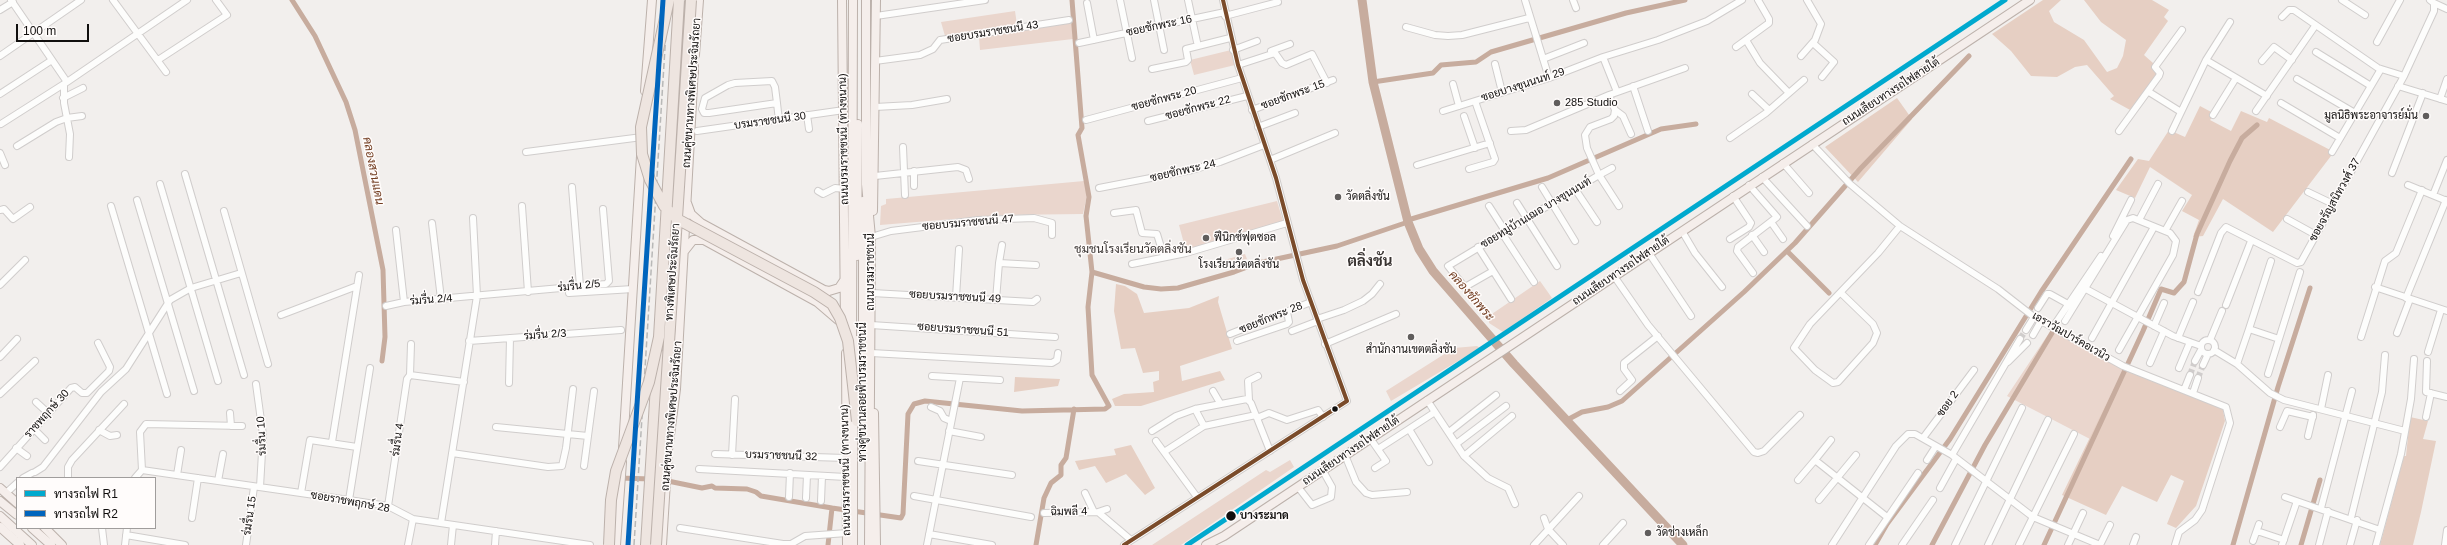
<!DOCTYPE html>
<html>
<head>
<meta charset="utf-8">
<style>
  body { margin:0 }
  #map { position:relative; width:2447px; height:545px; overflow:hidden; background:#f2efed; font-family:Arial,Sarabun,sans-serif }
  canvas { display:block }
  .legend { position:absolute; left:16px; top:477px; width:140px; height:52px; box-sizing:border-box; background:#fffcfb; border:1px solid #a09d9c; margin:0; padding:5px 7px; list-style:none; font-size:12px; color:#110f0e }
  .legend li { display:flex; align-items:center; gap:8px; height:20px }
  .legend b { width:20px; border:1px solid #a09d9c }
  .scale { position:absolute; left:16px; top:24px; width:73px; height:18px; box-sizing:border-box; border:2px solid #110f0e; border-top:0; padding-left:5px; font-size:12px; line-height:14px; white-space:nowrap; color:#110f0e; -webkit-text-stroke:3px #fffcfb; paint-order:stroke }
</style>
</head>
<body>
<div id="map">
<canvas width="2447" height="545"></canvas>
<ul class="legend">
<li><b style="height:5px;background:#00a9ce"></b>ทางรถไฟ R1</li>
<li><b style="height:5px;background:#0065bd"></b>ทางรถไฟ R2</li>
</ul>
<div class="scale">100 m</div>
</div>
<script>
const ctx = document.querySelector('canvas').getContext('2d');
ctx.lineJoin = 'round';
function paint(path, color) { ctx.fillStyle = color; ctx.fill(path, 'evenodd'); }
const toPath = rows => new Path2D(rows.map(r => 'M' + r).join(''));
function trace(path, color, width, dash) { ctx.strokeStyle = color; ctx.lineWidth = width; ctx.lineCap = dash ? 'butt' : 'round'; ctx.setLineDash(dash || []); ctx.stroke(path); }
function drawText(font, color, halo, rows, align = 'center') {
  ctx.font = font + ' Arial,Sarabun,sans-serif'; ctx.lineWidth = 3; ctx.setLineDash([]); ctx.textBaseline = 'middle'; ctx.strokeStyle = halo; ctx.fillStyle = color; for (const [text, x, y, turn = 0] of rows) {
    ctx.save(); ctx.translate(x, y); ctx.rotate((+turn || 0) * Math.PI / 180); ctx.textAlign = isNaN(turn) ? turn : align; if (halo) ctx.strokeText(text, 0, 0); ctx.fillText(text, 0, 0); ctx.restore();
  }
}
const green = toPath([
  [1015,11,1017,25,945,36,941,22],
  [1072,23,1073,39,980,50,979,37],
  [1231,50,1235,65,1194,75,1190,60],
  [1084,181,1087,195,1083,214,1002,215,880,225,881,206,886,204,886,199],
  [1277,201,1283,221,1186,251,1179,225],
  [1245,254,1247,259,1223,266,1221,261],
  [1540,281,1552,298,1503,332,1489,323,1489,316],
  [2051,330,2123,369,2090,439,2007,396],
  [1477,346,1480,348,1391,401,1386,391,1454,348],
  [1290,460,1294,467,1181,545,1152,545,1266,470,1270,472]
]);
const forest = toPath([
  [2043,0,2061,0,2049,11,2054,22,2084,40,2107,72,2117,68,2123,56,2126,40,2101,22,2084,0,2152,0,2169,10,2164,17,2168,21,2144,55,2162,71,2132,111,2110,99,2114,96,2087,65,2075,67,2057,77,2031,76,2011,51,1992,34],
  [1897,98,1912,119,1858,182,1825,147],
  [2200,106,2215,114,2210,120,2231,131,2241,111,2267,122,2269,118,2334,152,2273,232,2223,199,2203,236,2193,237,2199,220,2182,211,2192,195,2150,167,2135,198,2116,190,2138,159,2149,161,2169,130,2185,137],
  [1116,284,1125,286,1137,294,1144,313,1189,308,1219,296,1218,302,1232,349,1180,366,1182,381,1220,371,1225,380,1141,406,1115,406,1112,399,1124,394,1154,392,1153,382,1159,380,1159,371,1143,373,1135,348,1121,349,1114,311],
  [2123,369,2216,404,2223,410,2225,421,2196,506,2176,528,2167,524,2184,481,2171,475,2157,502,2122,486,2106,515,2062,495],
  [1015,377,1060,379,1058,386,1014,392],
  [2410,417,2428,421,2423,439,2436,441,2421,512,2413,545,2380,545,2404,456,2406,456],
  [1131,445,1155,488,1145,495,1126,474,1106,483,1095,466,1079,470,1075,461,1116,455,1114,449]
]);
const canal = toPath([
  [292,0,315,36,346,102,355,130,383,270,385,337,382,361],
  [1072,0,1082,128,1078,135,1089,197,1086,216,1092,272],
  [1373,82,1433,73,1441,65,1476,62,1491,52,1626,13,1685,0],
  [1408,220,1548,178,1661,129,1696,124],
  [1787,251,1829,293],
  [1567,420,1582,412,1608,407,1622,401,1744,292,1795,243,1861,168,1969,56],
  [619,478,651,479],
  [663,480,702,488,712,486,715,488,747,489,756,492,761,496,832,508],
  [828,545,832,508,901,518,903,514,908,414,914,404,925,401,1022,411,1105,409,1109,406,1092,375,1088,307,1092,272,1144,287,1161,289,1178,288,1234,272,1258,263,1337,246,1408,222],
  [1036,545,1044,498,1051,483,1061,475,1061,465,1066,458,1074,409],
  [1875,545,1887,524,1950,439,2041,292,2131,159],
  [1932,545,1985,445,2052,333],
  [2044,545,2143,331,2161,289,2174,293,2184,282,2197,234,2230,161,2242,138,2257,125],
  [2233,545,2278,387,2310,288],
  [2301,545,2320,480]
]);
const river = toPath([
  [1362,0,1373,82,1408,222,1419,249,1433,271,1514,364,1683,545]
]);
const minorTunnel = toPath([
  [2020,339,2026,330],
  [2190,375,2195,361],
  [2198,378,2203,365]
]);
const minor = toPath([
  [11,0,67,82],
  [113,0,166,72],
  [1120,0,1132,58],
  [1154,0,1164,50],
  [1188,0,1197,42],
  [1525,0,1549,78],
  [1573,0,1576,8],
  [2342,0,2365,15],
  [1087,3,1094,40],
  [2434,3,2447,9],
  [0,10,13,2],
  [876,16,985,0],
  [1225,16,1278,2],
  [2282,17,2289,10,2294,10,2378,68,2404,76],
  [1406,27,1435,35,1448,36,1462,35,1529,18],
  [1746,40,1760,63,1789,93],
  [2377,42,2400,0],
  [1079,43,1225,12],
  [1813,43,1834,62,1822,77],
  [1736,47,1769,23,1769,19,1758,0],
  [1233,50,1257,41],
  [1271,51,1290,44],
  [2316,52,2371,86],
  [0,56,81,0],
  [1801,56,1815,40,1821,24,1807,0],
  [1603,57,1617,92],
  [1543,59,1584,43],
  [158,60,227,15,216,0],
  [2206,60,2267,96],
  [875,61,920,55,933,49,940,40,1069,20],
  [2262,61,2274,47,2292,60],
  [1495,64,1502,92],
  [1238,65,1275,53,1282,63,1286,65,1312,54,1327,83],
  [1152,69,1186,62,1188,60,1186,49,1230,38],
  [2297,79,2355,113],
  [1453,84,1459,106],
  [64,85,64,103,70,134,69,157],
  [1633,86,1648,131],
  [2398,86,2447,101],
  [2149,92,2181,112],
  [0,94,52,60],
  [1752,94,1769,110],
  [63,98,83,88],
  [2440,99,2447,79],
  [777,103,709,113,704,113,702,109,705,98,728,85,735,83,772,81,775,87,777,103,778,112,779,120],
  [2281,103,2340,138],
  [875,107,912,105,947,99],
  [1252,110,1333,80],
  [1615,110,1623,116,1631,134],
  [1443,111,1549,78,1603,57,1658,40,1707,21,1742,0],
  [2256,111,2315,26],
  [807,115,809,129],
  [2213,115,2236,78],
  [1464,116,1475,148],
  [1086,120,1242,78],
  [1148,121,1247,96],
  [1,124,67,82,187,0],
  [1258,127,1295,113],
  [697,131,844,110],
  [1511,131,1526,130,1609,95,1685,68],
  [2119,131,2159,76,2160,73,2155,67,2182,30],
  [2172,131,2206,60,2230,22],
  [1730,138,1766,113,1804,80],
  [1812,144,1850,184,1900,226,1998,289,2034,317,2123,366,2226,407,2230,423,2202,510,2195,520,2179,532,2175,545],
  [17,146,56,122,67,118,82,116],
  [903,147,905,195],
  [526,152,642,137],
  [2332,152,2381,69],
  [0,153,5,165],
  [1270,160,1335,133],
  [1783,163,1809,193],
  [1417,165,1490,143],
  [1612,168,1599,175,1619,206],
  [1469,169,1493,162,1495,159,1475,101],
  [914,171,914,186],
  [2392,173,2423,93],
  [185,174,244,375],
  [875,176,958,167,966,170,969,179],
  [1762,177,1807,226],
  [160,184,218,381],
  [1749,185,1777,217,1738,247,1737,251,1753,273],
  [2408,185,2447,201],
  [572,187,580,286],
  [1542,187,1575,241],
  [1099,188,1192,170,1220,162,1264,145],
  [1575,189,1597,222],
  [818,191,823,194,835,188,845,189],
  [2308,192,2333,204],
  [2433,195,2447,160],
  [137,200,194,391],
  [1517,203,1557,266],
  [111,206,167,394],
  [522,206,528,292],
  [1489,206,1505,231],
  [0,210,4,209,13,219,30,207],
  [224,211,268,364],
  [1114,213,1136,210,1142,233,1157,234,1164,257],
  [2287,219,2316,235],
  [2139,220,2158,184],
  [1771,222,1783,239],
  [432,223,441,299],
  [396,230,404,302],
  [1682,231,1695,253,1722,287],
  [2165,231,2182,201],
  [1502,233,1534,282],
  [1752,235,1764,252],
  [2113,236,2131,200],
  [871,237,891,231,978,220,1034,218,1052,223,1052,235],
  [1730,239,1749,227,1751,223,1733,196],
  [1478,247,1511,299],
  [1649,253,1691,316],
  [2271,261,2249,329,2279,339],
  [999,263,1002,245],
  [1132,264,1186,253,1287,223],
  [1614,276,1648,325,1754,452,1758,453,1764,451,1800,415],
  [0,285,25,260],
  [1465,287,1493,271],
  [2375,287,2447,311],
  [2086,289,2173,336,2201,346],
  [2198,292,2221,233,2226,227,2297,263,2301,262,2404,76,2434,11,2434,3,2430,0],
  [569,293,633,289],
  [872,293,1033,302,1037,299],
  [1841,293,1873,324,1877,333,1873,343,1838,382,1833,383,1815,370,1794,348,1810,324,1878,253,1900,226],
  [956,297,959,249],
  [2406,298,2446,200],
  [996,300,999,263,1036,265],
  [2226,305,2251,241],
  [386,306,404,302,606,284,609,281,603,209],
  [2038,308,2047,294,2050,294,2068,304],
  [1486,314,1448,266,1599,175,1587,148,1585,135,1590,127,1611,119,1614,116,1615,110,1609,95],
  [281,315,357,286],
  [1317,319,1344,310,1363,301,1372,294,1380,284],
  [2065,321,2127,220,2133,218,2170,233,2176,241,2173,255,2119,350],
  [871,325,1055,337],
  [2154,326,2164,303],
  [2053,327,2101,256],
  [2026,330,2034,317],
  [1292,331,1318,321],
  [2397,333,2410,299],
  [1230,334,1311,302],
  [2033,335,2041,321],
  [2361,337,2385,261,2396,253,2422,190],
  [2092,338,2154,227],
  [2178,338,2193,302],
  '2201 347a7 7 0 1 1 14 0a7 7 0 1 1-14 0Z',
  [2210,340,2222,311],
  [469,341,621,330],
  [1237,341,1287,324,1289,322,1287,312],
  [1325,344,1396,314],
  [2214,350,2237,364,2249,329],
  [2428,352,2441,310],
  [871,353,1052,363,1057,360,1058,353],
  [0,357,17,339],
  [2195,361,2201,350],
  [2427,361,2426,392,2447,397],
  [2008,362,2027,343],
  [2150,363,2164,331],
  [2237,364,2270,393,2284,400,2405,431],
  [2203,365,2208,354],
  [2179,368,2190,342],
  [2268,374,2300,272],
  [410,375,464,382],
  [410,375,411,344],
  [932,376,1000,380],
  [509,383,510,338],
  [256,384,263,435,260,487],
  [2184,390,2190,375],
  [1213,391,1220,403],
  [1620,391,1632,380,1624,369,1624,363,1658,336],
  [2193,393,2198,378],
  [0,394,35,361],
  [1249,400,1248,381,1258,376],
  [1427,400,1464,456,1488,478,1508,488,1515,504],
  [36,402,48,413],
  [931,407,940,411,944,418,951,421],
  [1195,409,1204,426],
  [2321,409,2328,375],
  [230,413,231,426],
  [2426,417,2431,393],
  [1257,418,1269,413,1287,420,1318,410,1323,417],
  [496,427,588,436,584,466],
  [2280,427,2287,411,2313,417],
  [34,429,45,440],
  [1409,429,1435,412],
  [99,430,110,436,117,435],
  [949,431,981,437],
  [1152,431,1176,416,1195,409,1247,399,1251,403,1270,451],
  [1449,432,1496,395],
  [588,436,594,391],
  [2308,436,2313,415],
  [1370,438,1386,461,1375,468],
  [1923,438,1974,370],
  [1156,441,1197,497],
  [332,442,359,275],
  [1456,444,1506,406],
  [16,448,27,456],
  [1378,449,1409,429,1429,462],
  [1167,450,1204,426,1256,415],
  [452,453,548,467,562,466,566,448,573,389],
  [715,454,846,458],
  [732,455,735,399],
  [1345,455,1356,482,1366,493,1372,495,1407,492],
  [1952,455,2020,339],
  [1464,456,1512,416],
  [1815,460,1831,440],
  [1927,460,1936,446],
  [918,461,1012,475],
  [0,467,71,388,75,387,82,393,87,393,109,371,110,367,98,343],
  [699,469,846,477],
  [142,470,140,432,146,424,242,426],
  [35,472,43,467,101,392,126,369,170,300,191,288,241,273],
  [177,475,181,450],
  [23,478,32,473],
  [68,478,68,467,72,460,124,404],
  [135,478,142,470,349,500,388,506,413,519,590,545],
  [1798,480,1815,460,1887,517],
  [218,481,223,454],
  [1298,487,1312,505,1331,497,1332,487,1323,471],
  [1940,488,1956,459],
  [6,493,17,483],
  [301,493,310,440,357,447],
  [1085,493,1094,512],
  [914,496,1031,517],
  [789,497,790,473],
  [2285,497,2380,530],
  [806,498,807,475],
  [349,500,370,368],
  [1819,500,1856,455],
  [821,501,822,476],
  [388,506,407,379,410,375],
  [2321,508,2352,391],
  [1098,512,1107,509],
  [1044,513,1098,512,1131,540],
  [192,518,198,478],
  [1544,518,1548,529,1563,545],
  [2351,518,2382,392,2385,355],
  [441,523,477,296,473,218],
  [102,528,104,545],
  [680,528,783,544,791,544,805,536,847,533],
  [2257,531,2284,540],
  [929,534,992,545],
  [126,535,185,545],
  [2253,541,2259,524],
  [125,545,127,528],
  [246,545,254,487],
  [408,545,413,519],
  [451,545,453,525],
  [495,545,496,531],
  [927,545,960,378],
  [1124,545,1347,401,1303,280,1276,178,1238,65,1223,0],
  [1534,545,1579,496],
  [1603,545,1623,523],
  [1832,545,1896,446,1908,434,1915,434,1952,455,2033,517,2100,545],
  [1869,545,1918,473],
  [1902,545,1933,500],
  [1955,545,2022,408],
  [1988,545,2048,420],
  [2019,545,2074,434],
  [2068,545,2083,513],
  [2100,545,2110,525],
  [2133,545,2136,537],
  [2282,545,2297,501],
  [2319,545,2328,511],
  [2350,545,2357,520],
  [2376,545,2401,454,2411,399,2414,359],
  [2445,545,2447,530]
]);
const major = toPath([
  [842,0,845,329],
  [866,0,866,184,871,237,869,545],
  [695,55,699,0],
  [645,91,652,0],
  [687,203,691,214,701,223,824,290,829,291,839,288,845,279],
  [873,211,876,0],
  [682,254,693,240,704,240,817,302,838,320],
  [857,256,858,124],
  [852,348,853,0],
  [846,353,847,545],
  [857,388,857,340],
  [874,413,876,545],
  [853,414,853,545],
  [623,448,641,156],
  [863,453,863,201],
  [0,488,17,503],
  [0,501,17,515],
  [0,516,32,545],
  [0,527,20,545],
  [32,528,51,545],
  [45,528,62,545],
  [616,545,622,462],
  [662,545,668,450,676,389,694,67],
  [1206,545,1224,536,2030,0]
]);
const highway = toPath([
  [691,46,693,72],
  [646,545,658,353]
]);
const rail = toPath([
  [634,545,668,0],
  [1187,545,2005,0]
]);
const highwayBridge = toPath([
  [669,0,641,127,642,154,650,180,664,206,677,219,814,292,832,304,840,318,848,341,857,421],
  [609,545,611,500,616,471,649,382,659,337,679,0],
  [656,545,691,0]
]);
const bus1 = toPath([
  [1124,545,1347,401,1303,280,1276,178,1238,65,1223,0]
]);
const rail1 = toPath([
  [1187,545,2005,0]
]);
const rail2 = toPath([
  [628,545,663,0]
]);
const markers = [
  [1557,103,4,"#605d5c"],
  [2426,116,4,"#605d5c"],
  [1338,197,4,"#605d5c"],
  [1206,238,4,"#605d5c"],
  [1239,252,4,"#605d5c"],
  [1411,337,4,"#605d5c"],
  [1335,409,3.5,"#110f0e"],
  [1231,516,5.5,"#110f0e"],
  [1648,533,4,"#605d5c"]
];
const streetNames = [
  ["ซอยชักพระ 16",1159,26,-12],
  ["ซอยบรมราชชนนี 43",993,32,-9],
  ["ซอยบางขุนนนท์ 29",1523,85,-18],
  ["ถนนเลียบทางรถไฟสายใต้",1891,92,-33],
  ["ถนนคู่ขนานทางพิเศษประจิมรัถยา",692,93,-86],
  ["ซอยชักพระ 15",1293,95,-20],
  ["ซอยชักพระ 20",1164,99,-15],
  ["ซอยชักพระ 22",1198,108,-15],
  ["บรมราชชนนี 30",770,121,-8],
  ["ถนนบรมราชชนนี (ทางขนาน)",844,139,-91],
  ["ซอยชักพระ 24",1183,171,-13],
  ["ซอยจรัญสนิทวงศ์ 37",2335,200,-61],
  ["ซอยหมู่บ้านเฌอ บางขุนนนท์",1536,213,-31],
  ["ซอยบรมราชชนนี 47",968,223,-5],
  ["ถนนเลียบทางรถไฟสายใต้",1621,271,-34],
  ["ทางพิเศษประจิมรัถยา",673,272,-86],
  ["ถนนบรมราชชนนี",871,272,-90],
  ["ร่มรื่น 2/5",579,286,-6],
  ["ซอยบรมราชชนนี 49",955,297,3],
  ["ร่มรื่น 2/4",431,300,-4],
  ["ซอยชักพระ 28",1271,318,-22],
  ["ซอยบรมราชชนนี 51",963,330,4],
  ["ร่มรื่น 2/3",545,335,-4],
  ["เอราวัณปาร์คอเวนิว",2071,337,30],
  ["ทางคู่ขนานลอยฟ้าบรมราชชนนี",863,392,-90],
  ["ซอย 2",1948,404,-54],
  ["ราชพฤกษ์ 30",47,414,-48],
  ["ถนนคู่ขนานทางพิเศษประจิมรัถยา",672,416,-85],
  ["ร่มรื่น 10",262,436,-93],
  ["ร่มรื่น 4",398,440,-82],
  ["ถนนเลียบทางรถไฟสายใต้",1351,451,-34],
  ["บรมราชชนนี 32",781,456,2],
  ["ถนนบรมราชชนนี (ทางขนาน)",846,470,-91],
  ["ซอยราชพฤกษ์ 28",350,502,10],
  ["ฉิมพลี 4",1069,512,-1],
  ["ร่มรื่น 15",250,516,-82]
];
const poiNames = [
  ["285 Studio",1565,103],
  ["มูลนิธิพระอาจารย์มั่น",2418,116,"right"],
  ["วัดตลิ่งชัน",1346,197],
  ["ฟีนิกซ์ฟุตซอล",1214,238],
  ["โรงเรียนวัดตลิ่งชัน",1239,265,"center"],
  ["สำนักงานเขตตลิ่งชัน",1411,350,"center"],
  ["วัดช่างเหล็ก",1656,533]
];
const stopNames = [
  ["บางระมาด",1240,516]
];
const waterNames = [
  ["คลองสวนแดน",373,171,79],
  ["คลองชักพระ",1471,296,49]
];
const neighbourhoodNames = [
  ["ชุมชนโรงเรียนวัดตลิ่งชัน",1133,250]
];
const districtNames = [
  ["ตลิ่งชัน",1370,262]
];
paint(green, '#ead6cd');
paint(forest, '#e6cfc3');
trace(canal, '#c7ac9e', 5);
trace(river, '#c7ac9e', 9);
trace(minorTunnel, '#d0cdcc', 6, [6, 3]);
trace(minor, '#d0cdcc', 8);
trace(major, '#bcb1ab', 10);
trace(highway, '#bcb1ab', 12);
trace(minor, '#fdfdfc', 6);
trace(major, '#f5eeeb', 8);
trace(highway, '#eee5e0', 10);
trace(rail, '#b8b8b7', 1.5, [6, 3]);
trace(highwayBridge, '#bcb1ab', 12, []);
trace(highwayBridge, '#eee5e0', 10);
trace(bus1, '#7a4b2a', 4);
trace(rail1, '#00a9ce', 5);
trace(rail2, '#0065bd', 5);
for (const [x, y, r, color] of markers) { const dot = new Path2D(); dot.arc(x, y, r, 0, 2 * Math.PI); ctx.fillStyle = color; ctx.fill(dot); trace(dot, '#fffcfb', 1.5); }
drawText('11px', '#110f0e', '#fffcfb', streetNames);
drawText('11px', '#110f0e', '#fffcfb', poiNames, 'left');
drawText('bold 11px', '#110f0e', '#fffcfb', stopNames, 'left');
drawText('italic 12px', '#723d21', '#fffcfb', waterNames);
drawText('12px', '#393432', '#fffcfb', neighbourhoodNames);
drawText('bold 15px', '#393432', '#fffcfb', districtNames);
</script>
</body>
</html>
